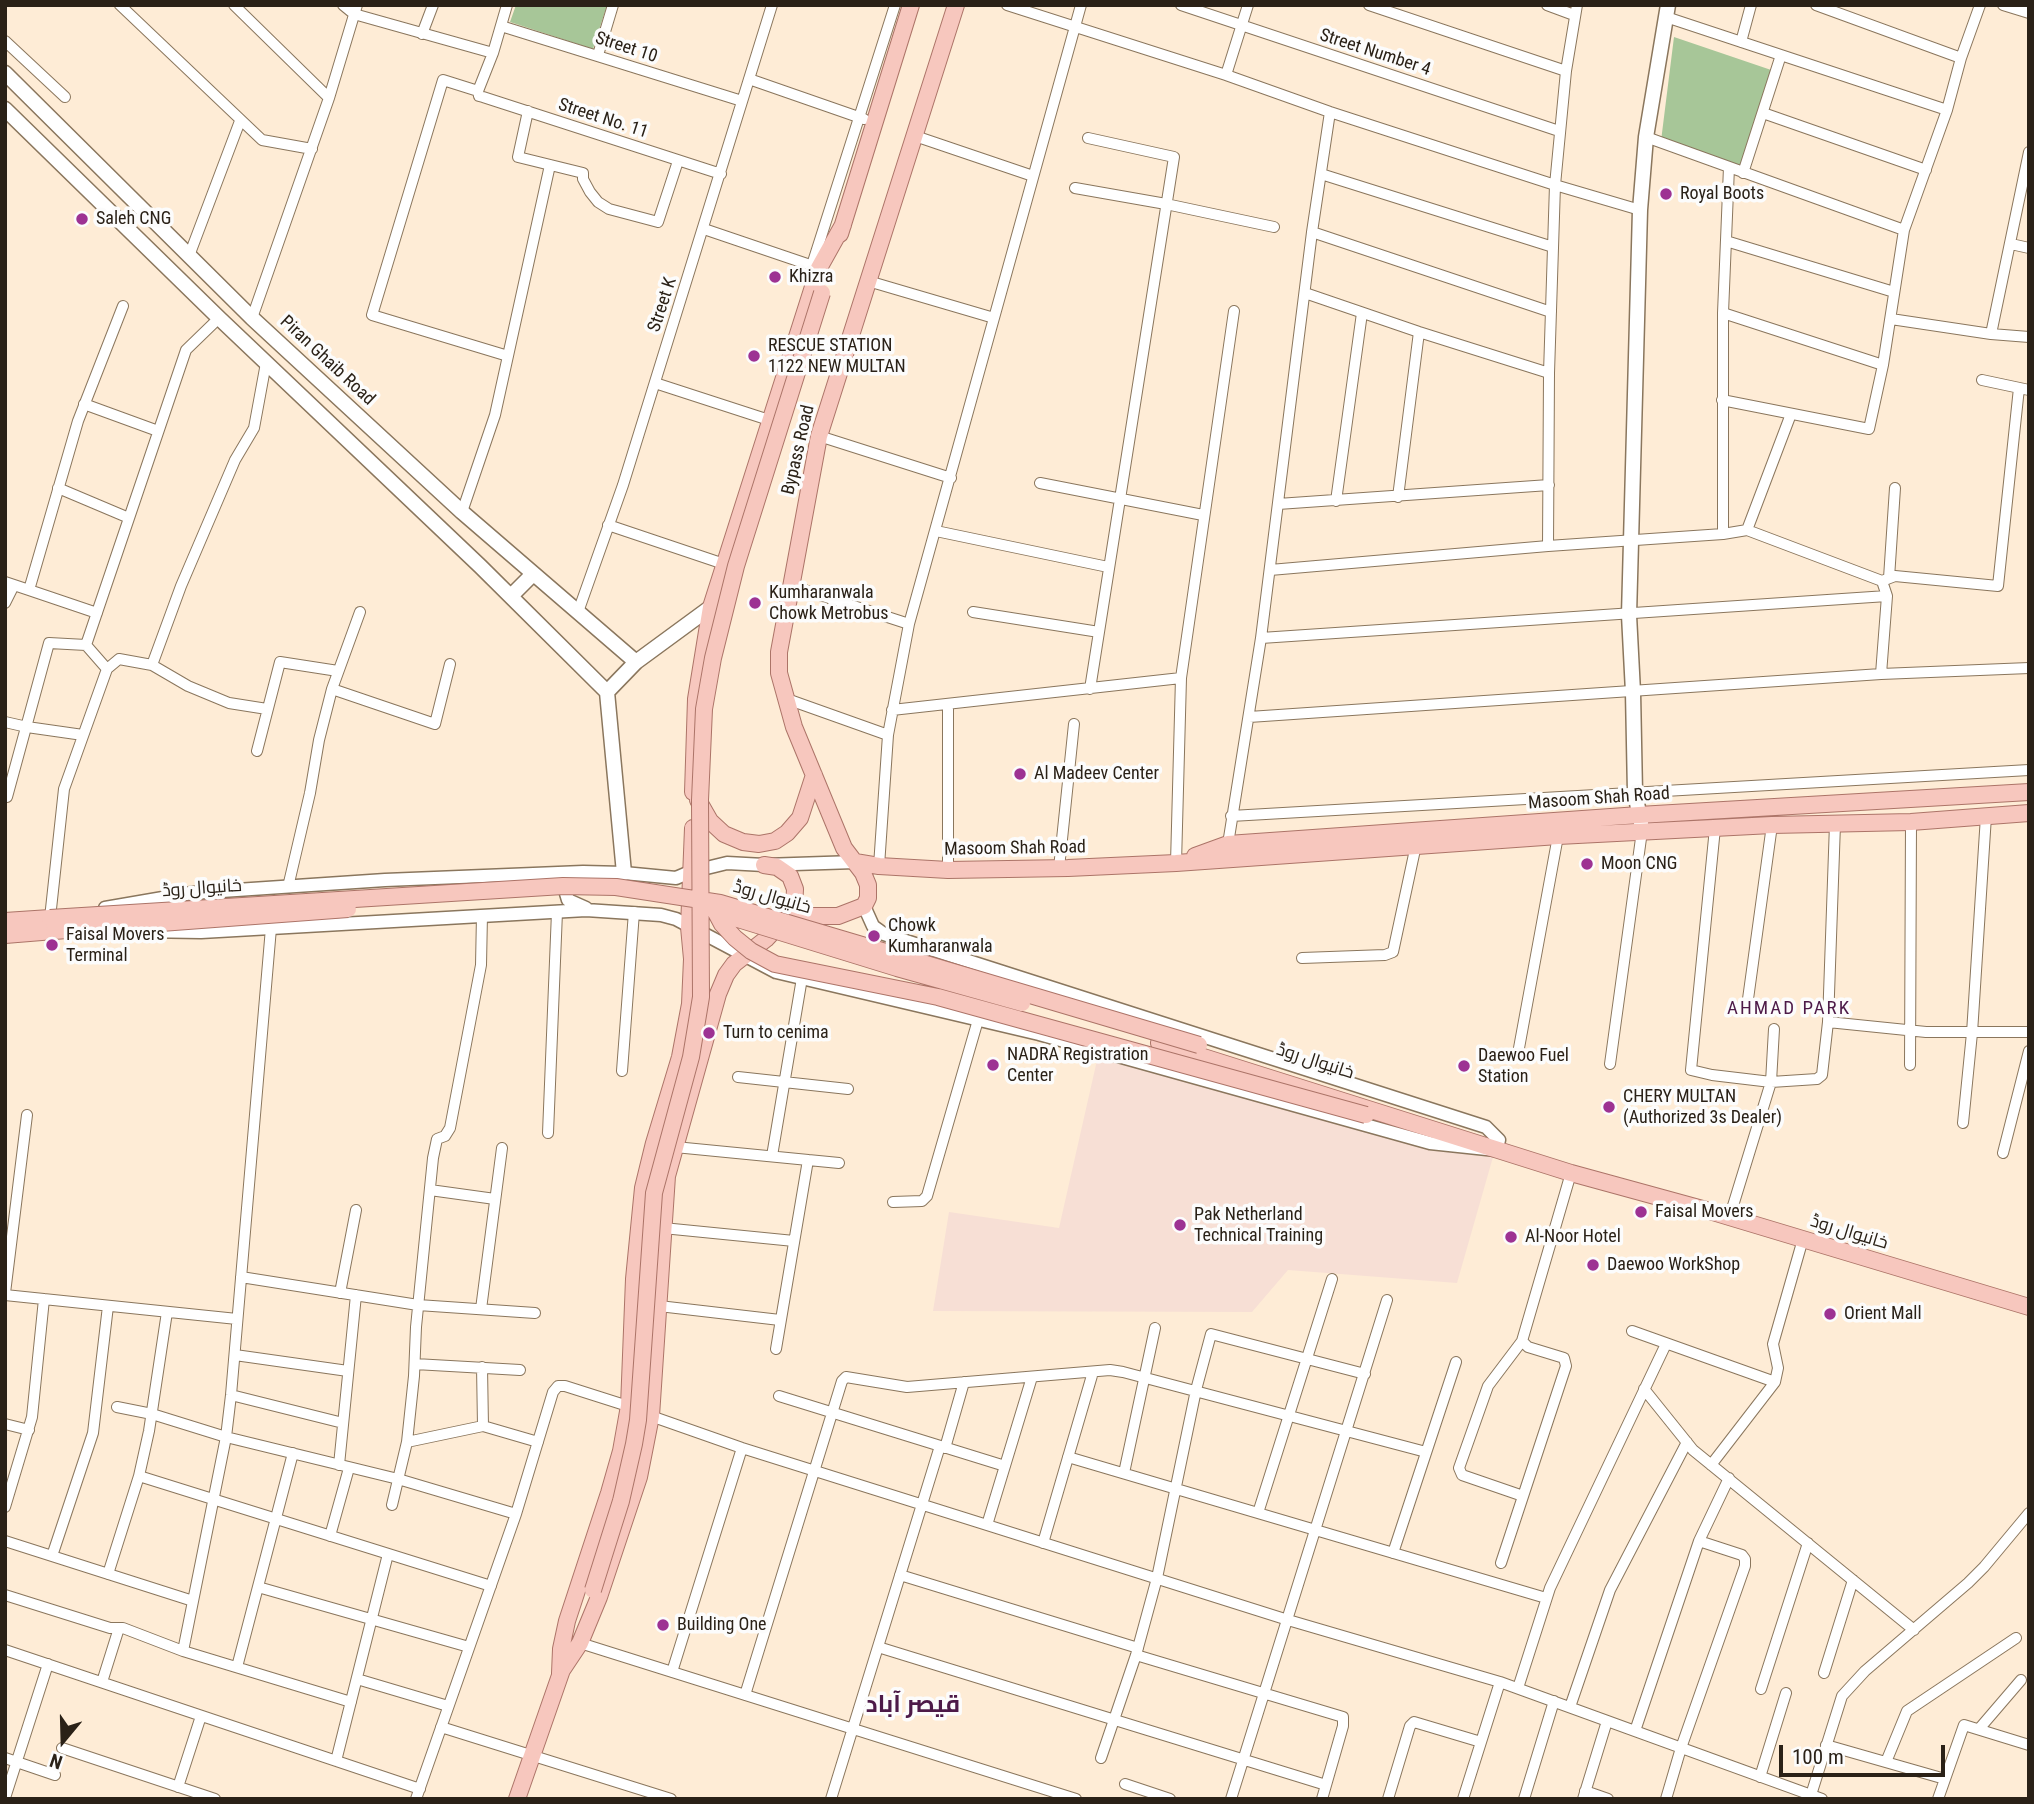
<!DOCTYPE html>
<html>
<head>
<meta charset="utf-8">
<style>
  body { margin:0 }
  #map { position:relative; width:2034px; height:1804px; overflow:hidden; background:#feecd6; font-family:"Roboto Condensed",sans-serif }
  canvas { display:block }
  .frame { position:absolute; inset:0; border:7px solid #2a2117; pointer-events:none }
  .north { position:absolute; left:28px; top:1706px; width:70px; height:70px; -webkit-text-stroke:5px #fcfcfc; paint-order:stroke; rotate:199deg; font-size:19px; font-weight:700; line-height:28px; text-align:center; color:#2a2117 }
  .north::after { content:''; display:block; margin:auto; width:24px; height:32px; background:#2a2117; clip-path:polygon(50% 0,100% 100%,50% 72%,0 100%) }
  .scale { position:absolute; left:1779px; top:1745px; width:166px; height:32px; box-sizing:border-box; border:4px solid #2a2117; border-top:0; padding-left:9px; font-size:21px; line-height:24px; white-space:nowrap; color:#2a2117; -webkit-text-stroke:5px #fcfcfc; paint-order:stroke }
</style>
</head>
<body>
<div id="map">
<canvas width="2034" height="1804"></canvas>
<div class="frame"></div>
<div class="north">N</div>
<div class="scale">100 m</div>
</div>
<script>
const ctx = document.querySelector('canvas').getContext('2d');
ctx.lineJoin = 'round';
function paint(path, color) { ctx.fillStyle = color; ctx.fill(path, 'evenodd'); }
const toPath = rows => new Path2D(rows.map(r => 'M' + r).join(''));
function trace(path, color, width, dash) { ctx.strokeStyle = color; ctx.lineWidth = width; ctx.lineCap = dash ? 'butt' : 'round'; ctx.setLineDash(dash || []); ctx.stroke(path); }
function drawText(font, color, halo, rows, align = 'center') {
  ctx.font = font + ' "Roboto Condensed",Cairo,sans-serif'; ctx.lineWidth = 7; ctx.setLineDash([]); ctx.textBaseline = 'middle'; ctx.strokeStyle = halo; ctx.fillStyle = color; for (const [text, x, y, turn = 0] of rows) {
    ctx.save(); ctx.translate(x, y); ctx.rotate((+turn || 0) * Math.PI / 180); ctx.textAlign = isNaN(turn) ? turn : align; if (halo) ctx.strokeText(text, 0, 0); ctx.fillText(text, 0, 0); ctx.restore();
  }
}
const education = toPath([
  [1100,1047,1493,1157,1457,1283,1288,1270,1252,1312,933,1311,949,1212,1059,1228]
]);
const green = toPath([
  [516,5,607,5,593,49,510,22],
  [1674,37,1780,73,1748,174,1661,141]
]);
const minor = toPath([
  [120,5,262,140,312,149],
  [234,5,329,98],
  [343,5,354,14,493,53],
  [1007,5,1226,75,1330,112,1555,185,1640,210],
  [1181,5,1559,131],
  [1369,5,1566,71],
  [1547,5,1574,15],
  [1816,5,1961,58],
  [2003,5,2029,13],
  [1666,17,1947,110],
  [501,26,742,101],
  [422,34,433,5],
  [5,41,65,97],
  [1741,42,1751,5],
  [598,55,613,5],
  [1226,75,1248,5],
  [749,79,864,119],
  [478,91,493,53,507,5],
  [528,111,518,157,583,173,583,179,590,192,598,202,609,209,658,222,678,161],
  [1763,113,1926,170],
  [915,136,1033,176],
  [1646,137,1904,230],
  [1088,138,1174,157,1090,689],
  [1743,173,1781,55],
  [1321,174,1553,247],
  [1075,188,1166,204,1274,227],
  [704,229,816,267],
  [1312,232,1551,312],
  [1726,241,1894,292],
  [2011,244,2029,248],
  [189,256,240,121],
  [812,265,895,5],
  [868,281,994,318],
  [1305,293,1419,332,1549,373],
  [1723,313,1883,365],
  [252,318,329,98,357,5],
  [1891,319,1991,334,2029,152],
  [1991,334,2029,337],
  [508,356,372,315,443,80,478,91,479,96,483,97,721,174],
  [1982,380,2029,390],
  [655,383,769,420],
  [1722,400,1869,429,1883,365,1904,230,1947,110,1961,58,1980,5],
  [84,404,158,431],
  [819,436,951,478],
  [1040,483,1203,515],
  [58,488,129,518],
  [1398,497,1419,332],
  [1336,501,1362,313],
  [1278,504,1549,485],
  [462,512,495,415,550,165],
  [608,525,724,564],
  [1747,530,1791,414],
  [936,531,1108,567],
  [1723,534,1723,313,1729,167],
  [1548,546,1549,373,1555,185,1566,71,1577,5],
  [1270,570,1548,546,1723,534,1747,530,1882,581,1887,596,1881,674],
  [1889,578,1895,488],
  [1882,581,1895,576,1998,586,2019,388],
  [5,582,29,590,78,421,123,306],
  [792,586,909,624],
  [29,590,97,613],
  [5,603,14,585],
  [578,612,623,485,772,5],
  [973,612,1099,632],
  [1261,638,1887,596],
  [152,665,188,686,229,703,267,709],
  [107,669,119,659,152,665,181,586,235,460,254,428,266,363],
  [332,689,435,724,450,664],
  [784,698,888,735],
  [892,710,1181,678],
  [1249,717,1881,674,2029,668],
  [5,722,27,727,83,735],
  [257,751,280,662,338,671],
  [7,797,49,643,86,645],
  [1231,816,2029,770],
  [1715,828,1691,1070,1712,1075,1771,1082,1817,1079,1822,1075,1828,1022,1835,824],
  [1228,844,1261,638,1312,232,1330,112],
  [1176,863,1181,678,1234,311],
  [879,866,888,735,909,624,1081,5],
  [1059,868,1074,724],
  [948,870,948,705],
  [288,887,310,793,319,740,332,689,360,612],
  [50,918,64,789,107,669,86,645,186,350,219,318],
  [1302,958,1385,955,1393,952,1416,845],
  [1748,999,1772,825],
  [1828,1022,1926,1032,2029,1032],
  [1519,1048,1558,836],
  [1610,1064,1642,831],
  [1910,1065,1911,822],
  [622,1071,634,912],
  [738,1077,848,1089],
  [1963,1123,1972,1033,1986,816],
  [548,1133,557,912],
  [675,1147,839,1163],
  [2003,1153,2029,1051],
  [772,1156,802,978],
  [430,1190,495,1199],
  [893,1202,922,1201,927,1196,978,1020],
  [1732,1209,1771,1082,1774,1029],
  [663,1228,794,1241],
  [241,1277,418,1305,535,1313],
  [5,1293,27,1115],
  [340,1293,356,1210],
  [5,1295,237,1319],
  [659,1306,780,1320],
  [481,1309,502,1148],
  [1632,1331,1775,1382],
  [1522,1341,1488,1386,1459,1468,1462,1475,1523,1496],
  [776,1349,808,1160],
  [235,1355,348,1371],
  [415,1364,520,1370],
  [482,1367,483,1426],
  [1644,1389,1693,1450,1914,1630],
  [231,1395,343,1423],
  [779,1396,1005,1466],
  [117,1407,152,1414,226,1437,398,1479,516,1514],
  [648,1415,742,1448,987,1525,1288,1620,1500,1682,1822,1799],
  [5,1424,29,1430],
  [407,1442,483,1426,538,1442],
  [945,1448,964,1382],
  [1068,1457,1546,1598],
  [339,1465,356,1295],
  [1711,1465,1775,1382,1778,1368,1773,1344,1803,1239],
  [1124,1473,1155,1328],
  [139,1476,491,1586],
  [392,1505,407,1442,414,1376,416,1327,433,1158,437,1139,445,1136,450,1128,481,965,482,915],
  [5,1507,32,1417,44,1299],
  [1258,1513,1332,1279],
  [987,1525,1032,1377],
  [330,1536,349,1468],
  [5,1541,193,1601],
  [1043,1543,1093,1372],
  [1393,1553,1456,1362],
  [52,1556,93,1433,108,1306],
  [1501,1563,1566,1366,1564,1358,1528,1347,1522,1341,1571,1173],
  [108,1574,139,1476,149,1431,167,1312],
  [900,1575,1138,1648],
  [258,1587,469,1647],
  [5,1595,110,1628,123,1628,183,1651,351,1702],
  [580,1643,1076,1799],
  [878,1647,1326,1785],
  [5,1650,420,1789],
  [183,1651,226,1437,231,1395,271,928],
  [1136,1655,1343,1717,1343,1726,1322,1799],
  [237,1667,293,1453],
  [672,1672,742,1448],
  [1824,1673,1853,1580],
  [357,1679,448,1706],
  [102,1682,119,1628],
  [1518,1688,1550,1588,1666,1344],
  [1761,1689,1808,1543],
  [745,1695,842,1381,846,1377,907,1387,1110,1370,1123,1372,1426,1452],
  [1570,1707,1610,1590,1687,1442],
  [441,1727,671,1799],
  [1979,1729,2021,1680],
  [1635,1731,1699,1541,1729,1478],
  [1826,1745,1945,1779],
  [62,1748,215,1799],
  [5,1758,55,1775],
  [1101,1758,1136,1655,1157,1578,1196,1390,1211,1334,1365,1374],
  [336,1761,388,1554],
  [1886,1762,1907,1711,2016,1638],
  [1760,1777,1786,1693],
  [1125,1784,1170,1799],
  [178,1787,201,1716],
  [1585,1791,1608,1799],
  [1811,1795,1842,1696,1865,1671,1968,1583,1984,1567,2029,1513],
  [5,1798,48,1664],
  [416,1799,516,1514,553,1392,558,1386,565,1386,631,1407],
  [831,1799,940,1446],
  [1231,1799,1387,1300],
  [1388,1799,1410,1726,1414,1722,1481,1742],
  [1463,1799,1500,1682],
  [1524,1799,1554,1701],
  [1583,1799,1607,1721],
  [1666,1799,1681,1748,1745,1566,1745,1559,1742,1555,1699,1541],
  [1938,1799,1964,1725,2029,1745]
]);
const tertiary = toPath([
  [570,880,565,890,568,900,586,908],
  [105,908,192,893,385,880,583,872,624,873,676,878,690,872,727,863,764,865,855,862],
  [139,931,201,932,586,910,661,915,676,919,776,972,1039,1034,1430,1143,1496,1150,1499,1140,1486,1127,884,934,873,926,864,906]
]);
const secondary = toPath([
  [5,73,252,318,462,512,636,662],
  [5,109,219,318,480,566,607,692],
  [511,596,533,574],
  [1641,823,1635,793,1633,692,1629,615,1640,210,1646,137,1668,5],
  [624,873,607,692,636,662,711,607]
]);
const primary = toPath([
  [840,234,911,5],
  [693,792,696,699,711,607,819,268,843,225],
  [698,800,710,821,724,834,743,842,759,844,775,841,787,833,800,818,814,775],
  [1195,856,1228,844,1639,815,2029,792],
  [855,862,879,866,948,870,1068,868,1176,863,1558,836,1772,825,1911,822,2029,813],
  [789,916,838,916,864,906,868,898,868,885,863,873,844,848,794,727,779,673,779,652,819,436,956,5],
  [5,921,50,918],
  [5,935,54,931],
  [1159,1043,1571,1173,1706,1210,2029,1307],
  [560,1673,561,1649,567,1621,609,1493,621,1451,629,1406,634,1279,643,1188,654,1143,680,1057,690,1004,692,959,689,927,693,828],
  [560,1673,580,1643,599,1597,639,1477,651,1416,667,1176,718,994,726,975,734,964,766,939,794,909,795,889,790,876,777,867,764,865],
  [517,1799,564,1664]
]);
const primaryBridge = toPath([
  [714,909,722,924,735,938,751,951,775,964,938,997,1366,1115],
  [725,915,897,968,1022,1003],
  [50,918,563,886,616,887,720,903,1199,1045],
  [54,931,348,909],
  [593,1590,621,1501,634,1444,638,1420,654,1193,691,1057,701,997,700,800,704,709,713,658,736,566,822,293]
]);
const markers = [
  [1666,194,7,"#9d3293"],
  [82,219,7,"#9d3293"],
  [775,277,7,"#9d3293"],
  [754,356,7,"#9d3293"],
  [755,603,7,"#9d3293"],
  [1020,774,7,"#9d3293"],
  [1587,864,7,"#9d3293"],
  [874,936,7,"#9d3293"],
  [52,945,7,"#9d3293"],
  [709,1033,7,"#9d3293"],
  [993,1065,7,"#9d3293"],
  [1464,1066,7,"#9d3293"],
  [1609,1107,7,"#9d3293"],
  [1641,1212,7,"#9d3293"],
  [1180,1225,7,"#9d3293"],
  [1511,1237,7,"#9d3293"],
  [1593,1265,7,"#9d3293"],
  [1830,1314,7,"#9d3293"],
  [663,1625,7,"#9d3293"]
];
const streetNames = [
  ["Street 10",626,48,18],
  ["Street Number 4",1375,53,18],
  ["Street No. 11",603,119,18],
  ["Street K",663,305,-72],
  ["Piran Ghaib Road",327,361,43],
  ["Bypass Road",799,450,-77],
  ["Masoom Shah Road",1599,799,-4],
  ["Masoom Shah Road",1015,849,-1],
  ["خانیوال روڈ",202,889,-4],
  ["خانیوال روڈ",772,898,16],
  ["خانیوال روڈ",1315,1062,18],
  ["خانیوال روڈ",1849,1233,17]
];
const poiNames = [
  ["Royal Boots",1680,194],
  ["Saleh CNG",96,219],
  ["Khizra",789,277],
  ["RESCUE STATION",768,346],
  ["1122 NEW MULTAN",768,367],
  ["Kumharanwala",769,593],
  ["Chowk Metrobus",769,614],
  ["Al Madeev Center",1034,774],
  ["Moon CNG",1601,864],
  ["Chowk",888,926],
  ["Kumharanwala",888,947],
  ["Faisal Movers",66,935],
  ["Terminal",66,956],
  ["Turn to cenima",723,1033],
  ["NADRA Registration",1007,1055],
  ["Center",1007,1076],
  ["Daewoo Fuel",1478,1056],
  ["Station",1478,1077],
  ["CHERY MULTAN",1623,1097],
  ["(Authorized 3s Dealer)",1623,1118],
  ["Faisal Movers",1655,1212],
  ["Pak Netherland",1194,1215],
  ["Technical Training",1194,1236],
  ["Al-Noor Hotel",1525,1237],
  ["Daewoo WorkShop",1607,1265],
  ["Orient Mall",1844,1314],
  ["Building One",677,1625]
];
const neighbourhoodNames = [
  ["AHMAD PARK",1789,1009]
];
const districtNames = [
  ["قیصر آباد",913,1706]
];
paint(education, '#f7dfd5');
paint(green, '#a7c698');
trace(minor, '#8a765d', 12);
trace(tertiary, '#8a765d', 15);
trace(secondary, '#8a765d', 17);
trace(primary, '#ac7468', 18);
trace(minor, '#fff', 10);
trace(tertiary, '#fff', 12);
trace(secondary, '#fff', 14);
trace(primary, '#f7c7be', 16);
trace(primaryBridge, '#ac7468', 18, []);
trace(primaryBridge, '#f7c7be', 16);
for (const [x, y, r, color] of markers) { const dot = new Path2D(); dot.arc(x, y, r, 0, 2 * Math.PI); ctx.fillStyle = color; ctx.fill(dot); trace(dot, '#fcfcfc', 2.5); }
drawText('18px', '#2a2117', '#fcfcfc', streetNames);
drawText('18px', '#2a2117', '#fcfcfc', poiNames, 'left');
ctx.letterSpacing = '2px';
drawText('19px', '#4d1a48', '#fcfcfc', neighbourhoodNames);
ctx.letterSpacing = '0px';
drawText('bold 24px', '#4d1a48', '#fcfcfc', districtNames);
</script>
</body>
</html>
